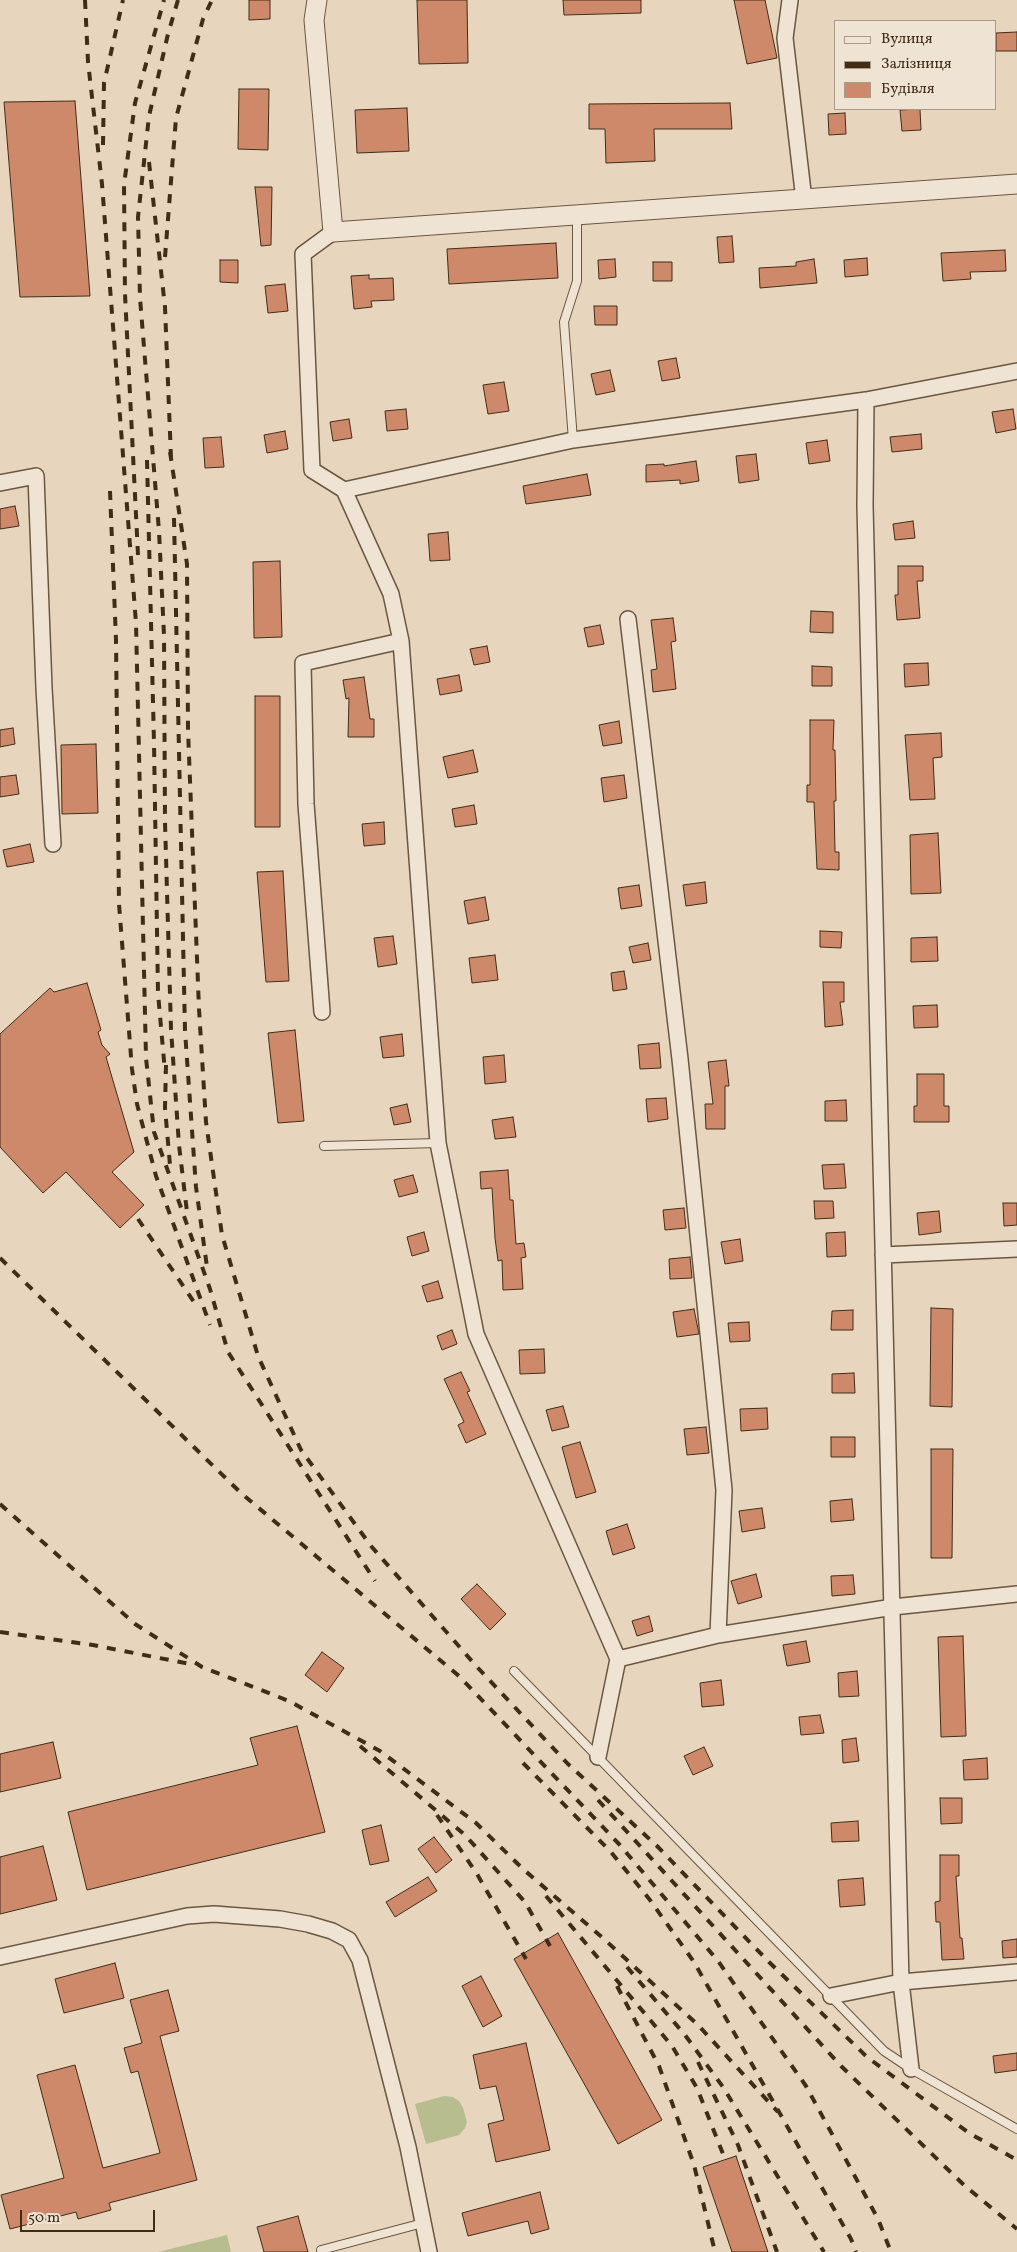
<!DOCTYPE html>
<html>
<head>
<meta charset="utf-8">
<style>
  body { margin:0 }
  #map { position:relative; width:1017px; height:2252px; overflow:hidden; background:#e7d5bd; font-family:Vollkorn,serif }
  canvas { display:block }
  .legend { position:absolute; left:834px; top:20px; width:162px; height:90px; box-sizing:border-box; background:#efe4d4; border:1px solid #a99b88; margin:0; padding:6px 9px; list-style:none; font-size:15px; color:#412d17 }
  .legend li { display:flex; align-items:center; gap:10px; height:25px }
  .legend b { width:25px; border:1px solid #a99b88 }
  .scale { position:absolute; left:20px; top:2210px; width:135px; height:22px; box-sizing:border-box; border:2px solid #412d17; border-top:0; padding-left:6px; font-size:15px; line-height:18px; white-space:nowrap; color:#412d17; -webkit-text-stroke:4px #efe4d4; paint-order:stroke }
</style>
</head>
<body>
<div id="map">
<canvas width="1017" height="2252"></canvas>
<ul class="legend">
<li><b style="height:6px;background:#efe4d4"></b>Вулиця</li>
<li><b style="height:6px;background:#412d17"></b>Залізниця</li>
<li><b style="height:14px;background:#ce896b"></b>Будівля</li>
</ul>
<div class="scale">50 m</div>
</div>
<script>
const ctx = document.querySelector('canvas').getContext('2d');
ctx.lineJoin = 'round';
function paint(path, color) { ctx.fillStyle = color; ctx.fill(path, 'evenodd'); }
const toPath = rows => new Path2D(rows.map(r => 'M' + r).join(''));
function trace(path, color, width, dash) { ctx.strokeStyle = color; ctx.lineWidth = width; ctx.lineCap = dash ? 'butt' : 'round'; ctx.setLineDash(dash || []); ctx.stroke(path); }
const green = toPath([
  [444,2096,453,2097,459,2101,463,2108,467,2122,465,2128,459,2135,426,2144,415,2104],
  [227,2235,231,2252,158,2252]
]);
const building = toPath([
  [249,0,270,0,270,19,249,20,249,0],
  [417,0,467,0,468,63,419,64,417,0],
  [563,0,641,0,641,13,564,15,563,0],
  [734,0,765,0,777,58,747,64,734,0],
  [1017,32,1017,51,996,51,996,33,1017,32],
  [239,89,269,89,268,150,238,149,239,89],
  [75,101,90,296,20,297,4,102,75,101],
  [730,103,732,129,654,129,655,161,606,163,605,129,589,129,589,104,730,103],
  [407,108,409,151,357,153,355,110,407,108],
  [920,109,921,130,902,131,900,110,920,109],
  [845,113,846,134,829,135,828,114,845,113],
  [255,187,272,187,271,245,261,246,255,187],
  [732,236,734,262,719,263,717,237,732,236],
  [556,243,558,278,449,284,447,249,556,243],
  [1005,250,1006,271,970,272,971,279,943,281,941,253,1005,250],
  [867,258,868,275,845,277,844,260,867,258],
  [615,259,616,277,599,279,598,260,615,259],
  [814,259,817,283,760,288,759,268,796,266,796,262,814,259],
  [220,260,238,260,238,283,220,282,220,260],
  [653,262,672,262,672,281,653,281,653,262],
  [369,275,369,279,393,278,394,300,371,301,372,307,354,309,351,276,369,275],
  [285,284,288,311,268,313,265,286,285,284],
  [594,306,617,306,617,325,595,325,594,306],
  [676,358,680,378,662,381,658,361,676,358],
  [610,370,615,391,596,395,591,374,610,370],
  [504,382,509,411,488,414,483,385,504,382],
  [406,409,408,429,387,431,385,411,406,409],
  [1013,409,1016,429,996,433,992,412,1013,409],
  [349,419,352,438,333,441,330,422,349,419],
  [285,431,288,449,267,453,264,435,285,431],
  [921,434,922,449,892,452,890,437,921,434],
  [221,437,224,467,205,468,203,438,221,437],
  [827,440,830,461,809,464,806,443,827,440],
  [756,454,759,480,739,483,736,456,756,454],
  [696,461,699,481,680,484,680,480,646,482,646,465,664,464,664,466,696,461],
  [587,474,591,495,526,504,523,486,587,474],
  [15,506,19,526,0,529,0,509,15,506],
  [913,521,915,538,895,540,893,524,913,521],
  [448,532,450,560,430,561,428,534,448,532],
  [280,561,282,637,254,638,253,562,280,561],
  [898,566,923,566,923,581,917,581,920,618,897,620,895,595,898,595,898,566],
  [811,611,833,612,833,633,810,632,811,611],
  [673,618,676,641,671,642,676,689,653,692,651,670,657,669,651,620,673,618],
  [600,625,604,644,588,647,584,628,600,625],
  [487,646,490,662,474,665,470,649,487,646],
  [928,663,929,685,905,687,904,664,928,663],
  [812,666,832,667,832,686,812,686,812,666],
  [459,675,462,691,440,695,437,679,459,675],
  [364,677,370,719,374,719,374,737,348,737,349,698,346,699,343,680,364,677],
  [255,696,280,696,280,827,255,827,255,696],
  [810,720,834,720,833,750,835,750,836,801,834,801,835,852,839,852,839,870,817,869,814,802,807,802,807,785,810,785,810,720],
  [619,721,622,743,603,746,599,725,619,721],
  [13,728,15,744,0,747,0,730,13,728],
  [941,733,942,757,933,758,935,799,910,800,905,735,941,733],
  [96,744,98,813,62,814,61,745,96,744],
  [473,750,478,772,448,778,443,757,473,750],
  [16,775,19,794,0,797,0,777,16,775],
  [624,775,627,798,604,802,601,778,624,775],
  [474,805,477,824,455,827,452,809,474,805],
  [384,822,385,844,364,846,362,824,384,822],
  [938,833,941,893,911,894,910,835,938,833],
  [30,844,34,862,7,867,3,850,30,844],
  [283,871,289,981,266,982,257,872,283,871],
  [705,882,707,903,686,906,683,885,705,882],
  [639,885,642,906,621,909,618,888,639,885],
  [485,897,489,920,468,924,464,901,485,897],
  [820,931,842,932,841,948,820,947,820,931],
  [393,936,397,964,378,967,374,938,393,936],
  [937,937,938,961,911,962,911,938,937,937],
  [648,943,651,960,633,963,629,947,648,943],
  [495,955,498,980,472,983,469,958,495,955],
  [624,971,627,989,613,991,611,973,624,971],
  [823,982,844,982,844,1002,840,1002,843,1025,825,1027,823,982],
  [87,983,101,1030,98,1032,102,1045,110,1054,106,1057,134,1152,112,1172,144,1205,120,1228,66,1172,43,1193,0,1147,0,1034,50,988,54,992,87,983],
  [937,1005,938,1027,914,1028,913,1006,937,1005],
  [295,1030,304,1121,278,1123,268,1033,295,1030],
  [402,1034,404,1056,383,1058,380,1037,402,1034],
  [659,1043,661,1068,640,1069,638,1045,659,1043],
  [504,1055,506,1082,485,1084,483,1057,504,1055],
  [726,1060,729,1086,725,1086,725,1129,706,1129,705,1104,713,1104,708,1062,726,1060],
  [917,1074,944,1074,944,1106,949,1106,949,1122,914,1122,914,1106,917,1106,917,1074],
  [666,1098,668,1119,648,1122,646,1099,666,1098],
  [846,1100,847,1121,825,1121,825,1101,846,1100],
  [407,1104,411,1122,394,1125,390,1108,407,1104],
  [513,1117,516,1137,495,1139,492,1120,513,1117],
  [844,1164,846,1188,824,1189,822,1165,844,1164],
  [508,1170,510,1200,513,1200,516,1244,524,1243,526,1257,521,1258,523,1289,503,1290,502,1260,498,1261,495,1238,492,1188,481,1189,480,1172,508,1170],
  [413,1175,418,1192,399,1197,394,1180,413,1175],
  [814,1201,833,1201,834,1218,815,1219,814,1201],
  [1003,1203,1017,1203,1017,1225,1004,1226,1003,1203],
  [684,1208,686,1228,665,1230,663,1210,684,1208],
  [939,1211,941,1232,919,1235,917,1213,939,1211],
  [424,1232,429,1251,412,1256,407,1237,424,1232],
  [845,1232,846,1256,827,1257,826,1233,845,1232],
  [740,1239,743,1261,725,1264,721,1242,740,1239],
  [690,1257,692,1278,670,1279,669,1259,690,1257],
  [438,1281,443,1298,427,1302,422,1286,438,1281],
  [931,1308,953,1309,952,1407,930,1406,931,1308],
  [694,1309,699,1334,677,1337,673,1312,694,1309],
  [853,1310,853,1330,831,1330,832,1311,853,1310],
  [749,1322,750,1341,730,1342,728,1323,749,1322],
  [452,1330,457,1344,442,1350,437,1336,452,1330],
  [544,1349,545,1373,520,1374,519,1350,544,1349],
  [461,1372,470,1391,467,1392,486,1434,466,1443,458,1425,464,1422,444,1379,461,1372],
  [854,1373,855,1393,832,1393,832,1374,854,1373],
  [563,1406,569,1427,552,1431,546,1410,563,1406],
  [767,1408,768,1429,741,1431,740,1409,767,1408],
  [706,1427,709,1453,687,1455,684,1429,706,1427],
  [831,1437,855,1437,855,1457,831,1457,831,1437],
  [580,1442,596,1492,576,1498,562,1447,580,1442],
  [931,1449,953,1449,952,1558,931,1558,931,1449],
  [852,1499,854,1520,831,1522,830,1501,852,1499],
  [762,1508,765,1528,742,1532,739,1511,762,1508],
  [627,1524,635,1548,613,1555,606,1531,627,1524],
  [756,1574,762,1597,738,1604,731,1581,756,1574],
  [853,1575,855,1594,832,1596,831,1576,853,1575],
  [477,1584,506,1614,490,1630,461,1599,477,1584],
  [649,1616,653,1631,637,1636,632,1621,649,1616],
  [963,1636,966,1736,941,1737,938,1637,963,1636],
  [806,1641,810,1662,787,1666,783,1645,806,1641],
  [322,1652,344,1668,327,1692,305,1675,322,1652],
  [857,1671,859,1696,839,1697,838,1673,857,1671],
  [721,1680,724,1705,702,1707,700,1683,721,1680],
  [820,1715,824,1733,801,1735,799,1717,820,1715],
  [297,1726,325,1832,87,1890,68,1812,258,1765,250,1738,297,1726],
  [856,1738,859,1761,843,1763,842,1740,856,1738],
  [53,1742,61,1778,0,1792,0,1754,53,1742],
  [704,1747,713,1766,693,1775,684,1756,704,1747],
  [987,1758,988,1779,964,1780,963,1760,987,1758],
  [940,1798,962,1798,962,1823,941,1824,940,1798],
  [858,1821,859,1841,832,1842,831,1823,858,1821],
  [381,1825,389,1861,370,1865,362,1830,381,1825],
  [434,1837,452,1860,436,1873,418,1849,434,1837],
  [43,1846,57,1900,0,1914,0,1857,43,1846],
  [940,1855,959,1855,959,1876,956,1876,960,1938,962,1938,964,1959,942,1960,940,1922,936,1922,935,1902,940,1901,940,1855],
  [428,1877,437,1891,395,1917,386,1902,428,1877],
  [863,1878,865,1905,840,1907,838,1880,863,1878],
  [558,1933,662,2120,618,2144,514,1959,558,1933],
  [1017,1939,1017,1957,1003,1958,1002,1941,1017,1939],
  [115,1963,124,1998,64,2013,55,1979,115,1963],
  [481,1976,502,2016,483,2027,462,1986,481,1976],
  [168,1990,179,2031,160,2036,197,2180,109,2203,111,2210,78,2219,76,2212,10,2229,1,2195,64,2178,37,2075,75,2065,103,2168,160,2153,138,2071,131,2073,124,2048,142,2043,130,2000,168,1990],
  [526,2043,550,2150,496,2162,488,2124,504,2120,496,2086,480,2089,473,2055,526,2043],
  [1017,2053,1017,2070,995,2073,993,2056,1017,2053],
  [736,2156,768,2252,732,2252,703,2167,736,2156],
  [540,2192,549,2229,531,2234,528,2221,468,2236,462,2213,540,2192],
  [298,2216,308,2252,264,2252,257,2227,298,2216]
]);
const service = toPath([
  [573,440,564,322,577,281,577,215],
  [324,1146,438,1143],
  [514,1671,884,2051,911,2069,1017,2129],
  [321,2250,423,2223]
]);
const minor = toPath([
  [790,0,785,38,804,200],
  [333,232,303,254,312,470,344,490,391,594,401,641,438,1143,476,1334,618,1659,598,1757],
  [866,400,865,506,901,1982,911,2069],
  [0,483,36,476,44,688,53,844],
  [344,490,573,440,866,400,1017,371],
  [628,619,680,1059,724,1490,718,1635],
  [322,1012,306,804,303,663,401,641],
  [883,1255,1017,1249],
  [618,1659,718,1635,893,1607,1017,1594],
  [0,1957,187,1916,214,1914,280,1919,308,1924,332,1931,349,1940,360,1960,408,2147,429,2252],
  [831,1996,901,1982,1017,1972]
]);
const tertiary = toPath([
  [317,0,314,20,333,232,1017,184]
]);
const rail = toPath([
  [85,0,88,62,102,184,136,623,146,1058,154,1132,210,1289,228,1352,375,1581],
  [178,0,168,34,149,116,138,217,140,298,159,531,164,635,165,822,171,1029,179,1145,187,1212],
  [103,145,104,83,123,0],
  [149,162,165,307,171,458],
  [165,257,176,118,203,19,212,0],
  [170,452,187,564,188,730,199,1009,206,1122,222,1235,258,1356,301,1450,371,1546,478,1668,568,1764,657,1846,769,1962,867,2057,969,2133,1017,2160],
  [147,460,154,743,158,993,165,1072],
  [110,491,116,640,119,904,132,1069,137,1104,156,1176,210,1325],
  [174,518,185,1031,196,1187,207,1267],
  [138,555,125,294,124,185,135,103,164,0],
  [166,1065,165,1108,170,1165],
  [138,1219,198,1308],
  [0,1258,242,1494,459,1676,619,1844,718,1961,806,2086,878,2219,891,2252],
  [0,1504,135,1624,202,1667,289,1701,380,1751,476,1823,523,1869,604,1939,698,2025,778,2112],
  [0,1632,93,1645,195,1665],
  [360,1746,465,1835,525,1902,550,1946],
  [523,1763,611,1852,650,1900,694,1962,851,2239,856,2252],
  [598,1800,841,2066,965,2186,1017,2229],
  [437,1815,477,1874,526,1959],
  [546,1896,672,2046,697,2088,723,2154],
  [627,1967,685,2035,723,2087,824,2252],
  [617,1986,659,2066,694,2165,715,2252],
  [698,2062,738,2145,777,2252]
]);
paint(green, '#b8bd8f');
paint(building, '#ce896b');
trace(building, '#412d17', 1);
trace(service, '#6a5740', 10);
trace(minor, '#6a5740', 18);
trace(tertiary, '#6a5740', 21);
trace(service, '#efe4d4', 8);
trace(minor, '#efe4d4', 15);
trace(tertiary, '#efe4d4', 19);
trace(rail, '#412d17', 4, [9, 9]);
</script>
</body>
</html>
